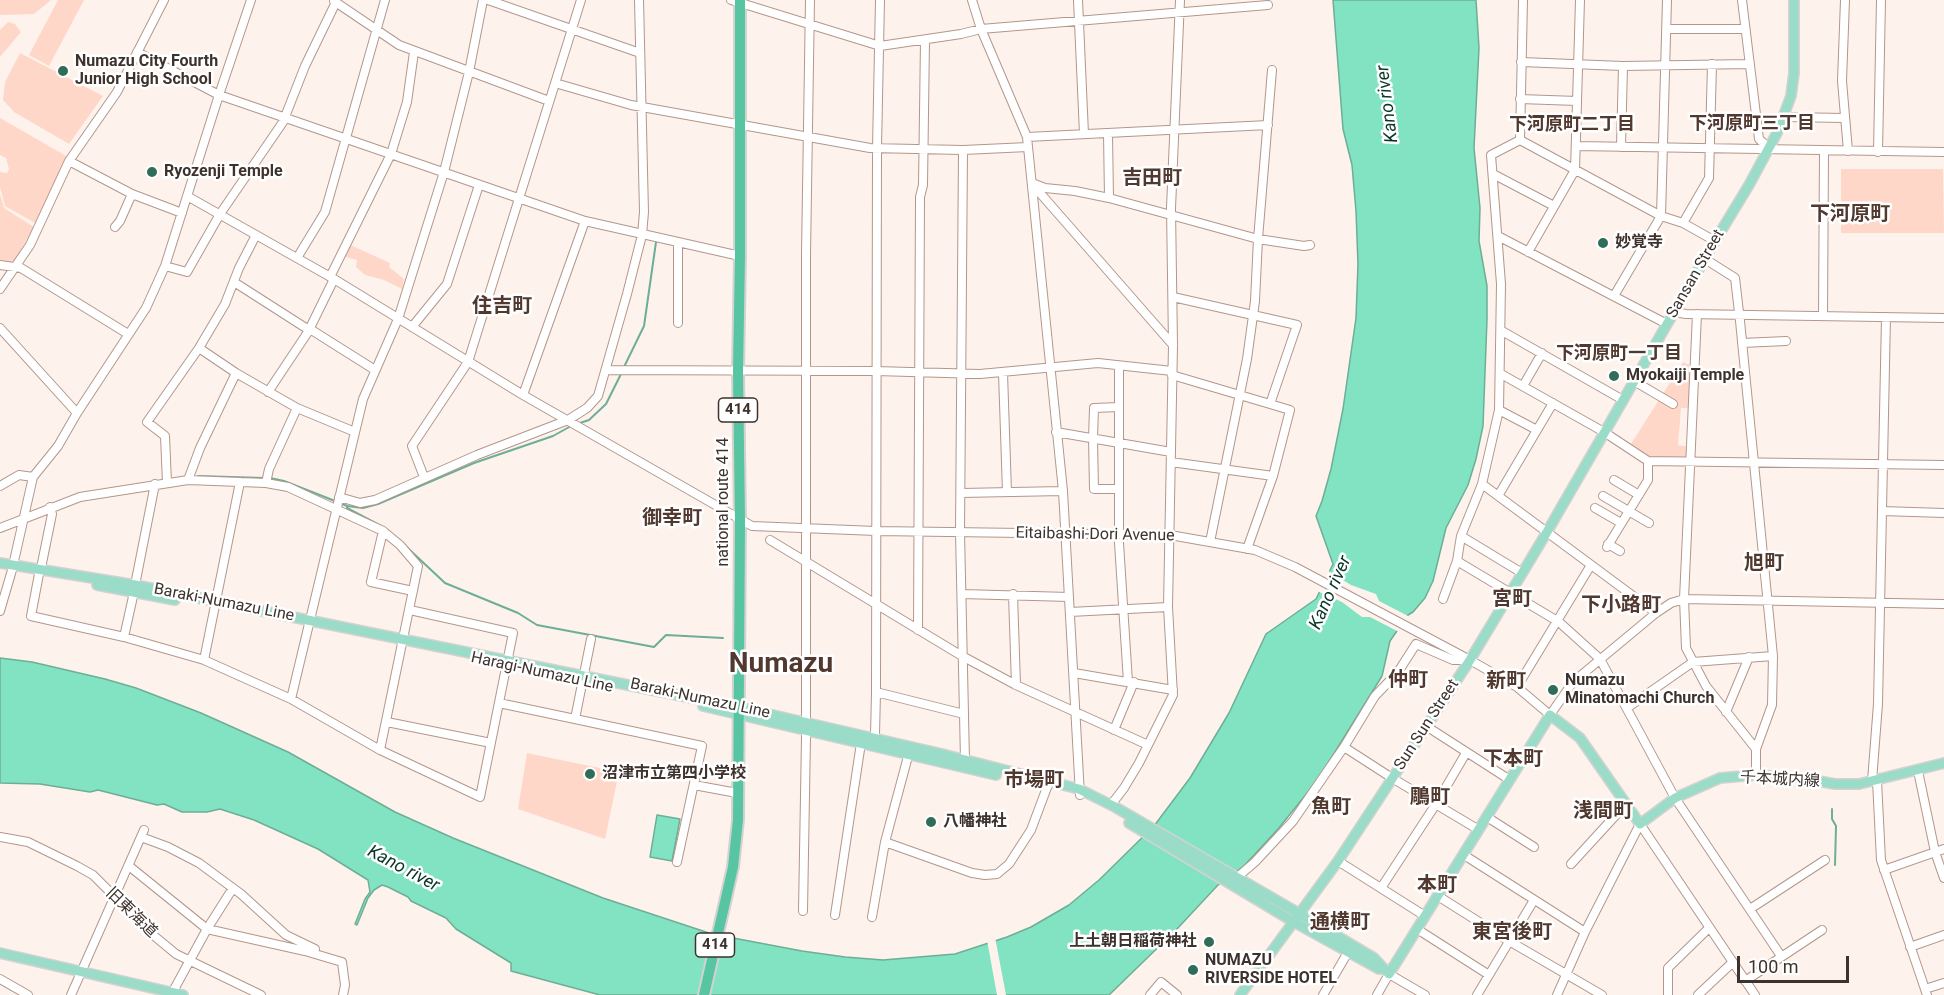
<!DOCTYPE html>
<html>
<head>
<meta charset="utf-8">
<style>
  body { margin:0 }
  #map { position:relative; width:1944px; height:995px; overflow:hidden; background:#fef2ed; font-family:Roboto,sans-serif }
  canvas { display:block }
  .scale { position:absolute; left:1737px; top:956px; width:112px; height:27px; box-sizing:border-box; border:3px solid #3d322d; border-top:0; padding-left:8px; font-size:18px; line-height:21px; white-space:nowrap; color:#3d322d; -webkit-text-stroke:4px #fff; paint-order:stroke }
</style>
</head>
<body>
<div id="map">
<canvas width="1944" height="995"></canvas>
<div class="scale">100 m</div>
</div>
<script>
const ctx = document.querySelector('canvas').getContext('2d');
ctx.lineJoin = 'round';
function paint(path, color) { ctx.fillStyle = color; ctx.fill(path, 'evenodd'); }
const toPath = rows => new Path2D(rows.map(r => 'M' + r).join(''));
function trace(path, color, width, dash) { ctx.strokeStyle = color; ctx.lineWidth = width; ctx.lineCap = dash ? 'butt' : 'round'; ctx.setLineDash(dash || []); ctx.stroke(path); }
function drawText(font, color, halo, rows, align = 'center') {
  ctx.font = font + ' Roboto,"Noto Sans JP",sans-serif'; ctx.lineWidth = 5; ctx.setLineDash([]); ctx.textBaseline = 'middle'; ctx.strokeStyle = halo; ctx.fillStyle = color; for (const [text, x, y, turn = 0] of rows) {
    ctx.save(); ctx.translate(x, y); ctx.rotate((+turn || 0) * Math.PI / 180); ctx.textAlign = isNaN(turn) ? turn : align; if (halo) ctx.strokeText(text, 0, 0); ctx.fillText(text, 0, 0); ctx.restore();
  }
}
const green = toPath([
  [0,0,51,0,34,14,0,15],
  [58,0,84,0,49,66,29,55],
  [8,22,15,24,21,32,0,57,0,30],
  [20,53,103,96,69,144,14,112,3,100,5,82],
  [0,118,68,157,35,223,5,206,0,187,0,172,7,173,9,169,6,158,0,155],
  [1841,169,1943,169,1944,233,1841,233],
  [0,194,4,208,34,227,13,263,0,263],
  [348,244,390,263,389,267,404,279,402,289,384,280,365,275,356,267,357,260,342,256],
  [1683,362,1695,368,1691,408,1681,408,1678,445,1689,447,1690,460,1654,459,1631,444],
  [527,753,619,772,605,839,518,809]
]);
const water = toPath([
  [1333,0,1476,0,1479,48,1474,148,1480,208,1479,241,1487,286,1487,319,1483,426,1476,459,1468,485,1446,528,1433,581,1425,598,1413,612,1408,615,1390,641,1382,676,1317,781,1278,829,1244,866,1218,885,1176,930,1109,995,600,995,511,971,511,963,456,929,446,918,411,901,408,897,388,887,382,885,374,890,368,898,357,925,355,924,365,899,370,892,368,880,318,849,254,820,220,809,207,812,182,812,164,804,157,805,98,790,90,792,40,784,0,783,0,658,32,662,105,679,136,688,201,713,288,752,395,812,453,838,603,898,712,934,802,951,845,957,883,960,955,954,1007,937,1031,927,1069,905,1099,880,1154,826,1190,778,1229,713,1266,634,1316,599,1333,564,1316,516,1322,501,1331,469,1343,409,1356,318,1358,264,1356,211,1352,165,1343,129,1333,0],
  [657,815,680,819,672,861,650,857,657,815]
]);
const pier = toPath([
  [1327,570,1351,585,1376,594,1379,601,1410,617,1401,633,1370,617,1362,617,1342,602,1317,591],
  [995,937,1006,995,997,995,987,940]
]);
const stream = toPath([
  [624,367,644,326,656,242],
  [577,424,589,420,606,404,622,372],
  [198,476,264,478],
  [270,478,284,481,335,501],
  [340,503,347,506,347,508,383,527],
  [347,506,363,508,378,504,474,463,553,436,571,426],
  [397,538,445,583,518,613,537,625,654,647,666,635,723,638],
  [1832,809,1832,819,1836,826,1835,865]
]);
const minor = toPath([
  [488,0,640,53],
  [731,0,880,46,961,34,981,29,1268,5],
  [972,0,981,29,1027,137,1063,491,1080,795],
  [1078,0,1084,134],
  [1742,0,1759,139,1769,148],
  [1845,0,1842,81,1848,151],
  [334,1,399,45,549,101],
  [1666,29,1745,29],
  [137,52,219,95,585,221,740,256],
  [1521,62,1623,66,1750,64],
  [555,83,631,105,870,148,963,150,1028,147],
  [1520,99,1577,101],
  [1784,117,1845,118],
  [1108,134,1109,198],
  [1027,137,1268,125],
  [1520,140,1661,216,1683,223,1715,241],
  [1520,140,1523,0],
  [1576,146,1944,152],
  [1621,147,1623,66],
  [963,150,960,532,965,760],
  [1878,152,1881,0],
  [69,161,132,194,182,213],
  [1493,174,1554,206],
  [1032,183,1045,188,1075,191,1109,198,1258,239,1304,246,1310,245],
  [1033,185,1173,345],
  [187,196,334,279,523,395,752,526,876,531,1170,535,1255,550,1295,567,1470,660,1517,687,1550,715,1573,682,1656,613,1671,603,1684,599,1944,604],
  [1683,223,1709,178,1712,64],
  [115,227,120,221,132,194],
  [1498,236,1667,324],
  [1528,252,1575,170,1580,0],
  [297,258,325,212,385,0],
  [1705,259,1735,278,1740,321,1773,656,1772,705,1756,749,1756,775],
  [0,265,21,268,128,334],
  [165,266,187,272,220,214,283,122,305,66,336,2],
  [330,277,391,154,407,102,414,52],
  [234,282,309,330],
  [0,289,30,245,69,161,117,92,164,0],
  [1614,296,1661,216,1667,0],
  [1173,297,1297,325,1270,404,1290,410,1273,476,1247,549],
  [1674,312,1686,314,1944,318],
  [1697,314,1684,599,1686,648,1706,686,1756,749],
  [1823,316,1824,151],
  [678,323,678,243],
  [412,327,447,284,479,185],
  [0,328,77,413],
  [310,329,375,370],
  [1502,331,1623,400],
  [1742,343,1786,341],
  [199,348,236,373,297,408,355,432],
  [1119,366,1119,543,1128,682],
  [606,370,876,371,980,374,1098,363,1172,371],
  [1003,373,1007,492],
  [1501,374,1604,432,1648,461,1944,465],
  [1172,375,1270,404],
  [1634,381,1673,404],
  [1523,386,1542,353],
  [268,392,308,332,334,279],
  [523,395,585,221],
  [1119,407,1094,408,1093,439,1094,489,1119,489],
  [1499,410,1537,430],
  [1056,432,1171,452],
  [1171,462,1273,476],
  [424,477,412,446,468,362,581,0],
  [188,480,200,448,236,373],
  [1614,480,1639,495],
  [167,483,165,436,147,422,199,348,225,304,239,268,256,235],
  [266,483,269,469,297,408],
  [1482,484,1656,613],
  [0,486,19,475,33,477],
  [961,493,1063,491],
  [1498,496,1553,403],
  [1603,496,1649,523],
  [339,497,360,503,375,500,477,455,568,420,587,408,598,396,627,294,642,235,644,212,639,0],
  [1595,508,1621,523],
  [1882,511,1944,513],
  [0,528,80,497,188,480,266,483,288,487,383,531,400,545,418,566,380,750],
  [383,531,371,582,413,591],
  [1461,536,1522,573],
  [770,540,962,656,1016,685,1148,745],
  [1210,542,1247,359,1255,301,1258,239,1272,70],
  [1608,544,1620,551],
  [1607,547,1648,480,1648,461],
  [1457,561,1559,622,1600,659,1675,798,1781,956],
  [41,568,52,514,50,507],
  [39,574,31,616,124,637,204,660,291,699,380,750,480,797,513,633,410,610],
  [135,585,155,484],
  [962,594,1069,597],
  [1013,594,1016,685],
  [1443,599,1457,561,1461,536,1482,484,1499,410,1501,284,1491,155,1520,140],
  [0,611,12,570,33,477,58,446,77,413,146,308,165,266,219,95,251,0],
  [1070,612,1168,607],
  [918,630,920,197,923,185,925,40],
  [124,637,134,592],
  [204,660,240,482],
  [1074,673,1173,690],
  [1517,687,1591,565],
  [876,692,964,714],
  [291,699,363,399,398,319,444,172,469,72,483,0],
  [499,703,575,719,591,639],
  [1627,708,1693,662,1773,656],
  [1726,712,1749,657],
  [575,719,702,746,677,862],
  [387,722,491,743],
  [1426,726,1510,780],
  [1114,730,1134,682],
  [873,738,875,735,876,692,877,148,880,0],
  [1344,747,1392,778,1479,830],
  [1918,771,1935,852,1944,878],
  [1872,781,1878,704,1886,317],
  [1877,781,1881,860,1927,995],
  [694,785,737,793],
  [1114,801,1124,788,1139,763,1173,695,1168,607,1173,345,1171,208,1180,0],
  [1487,817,1534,847],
  [0,837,28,842,77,866,93,875,153,935,176,954,261,995],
  [141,837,168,847,199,863,241,894,286,935,315,949],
  [885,842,972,873,985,875,997,874,1009,864,1031,830,1049,782],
  [1464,855,1585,932],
  [1338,861,1425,916],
  [1571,864,1626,804],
  [129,866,207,929,305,951,342,962,345,985,343,995],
  [1884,870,1944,849],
  [1241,874,1255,862,1293,821,1344,747,1375,696,1398,672,1416,644,1453,660,1468,660],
  [1381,888,1436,804,1466,753],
  [1438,896,1509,941,1602,995],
  [1750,909,1825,860],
  [803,911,806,737,806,254,810,0],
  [835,915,861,743],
  [872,917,885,842,910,749],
  [1417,929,1489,975],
  [1910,947,1944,935],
  [0,979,28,995],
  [1745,981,1822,930],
  [1925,989,1944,983],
  [71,995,144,830],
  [171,995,207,929,233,888],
  [1150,995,1161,982,1177,995],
  [1323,995,1351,947],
  [1377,995,1389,974,1425,995],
  [1477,995,1534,900],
  [1557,995,1585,932,1640,824,1755,995],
  [1668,995,1668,968,1709,928],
  [1698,995,1733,962]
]);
const major = toPath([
  [0,563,135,585,751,710,942,754,1079,789,1115,807,1300,914,1374,958,1389,974],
  [97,585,175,600],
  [703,706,996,775],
  [1129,823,1294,922,1379,969],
  [0,953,183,995],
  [1389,974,1550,715,1580,738,1640,824,1675,798,1720,778,1756,775,1806,779,1835,784,1859,784,1944,763],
  [1240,995,1338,861,1470,660,1547,532,1715,241,1749,185,1777,133,1791,96,1794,73,1794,0]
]);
const highway = toPath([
  [704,995,733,867,738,820,740,521,738,371,740,256,740,0]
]);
const markers = [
  [63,71,6,"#2f6d59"],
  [152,172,6,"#2f6d59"],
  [1603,243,6,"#2f6d59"],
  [1614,376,6,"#2f6d59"],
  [1553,690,6,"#2f6d59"],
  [590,774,6,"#2f6d59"],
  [931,822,6,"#2f6d59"],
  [1209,942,6,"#2f6d59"],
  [1193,970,6,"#2f6d59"]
];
const shields = [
  [738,410,39],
  [715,945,39]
];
const shieldNames = [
  ["414",738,410],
  ["414",715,945]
];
const poiNames = [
  ["Numazu City Fourth",75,62],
  ["Junior High School",75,80],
  ["Ryozenji Temple",164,172],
  ["妙覚寺",1615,243],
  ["Myokaiji Temple",1626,376],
  ["Numazu",1565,681],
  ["Minatomachi Church",1565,699],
  ["沼津市立第四小学校",602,774],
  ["八幡神社",943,822],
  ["上土朝日稲荷神社",1197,942,"right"],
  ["NUMAZU",1205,961],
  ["RIVERSIDE HOTEL",1205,979]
];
const streetNames = [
  ["Sansan Street",1696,274,-60],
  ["national route 414",724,502,-90],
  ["Eitaibashi-Dori Avenue",1095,535,1],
  ["Baraki-Numazu Line",224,603,11],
  ["Haragi-Numazu Line",542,673,12],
  ["Baraki-Numazu Line",700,699,12],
  ["Sun Sun Street",1427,725,-57],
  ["千本城内線",1780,780,3],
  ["旧東海道",131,913,44]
];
const waterNames = [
  ["Kano river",1388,104,-97],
  ["Kano river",1331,593,-66],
  ["Kano river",403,869,28]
];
const neighbourhoodNames = [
  ["下河原町三丁目",1752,124],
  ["下河原町二丁目",1572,125],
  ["下河原町一丁目",1619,354]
];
const quarterNames = [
  ["吉田町",1152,179],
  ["下河原町",1850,215],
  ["住吉町",502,307],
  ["御幸町",672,519],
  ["旭町",1764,564],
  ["宮町",1512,600],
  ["下小路町",1621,606],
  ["仲町",1408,681],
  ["新町",1506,682],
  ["下本町",1513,760],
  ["市場町",1034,781],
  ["鵰町",1430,798],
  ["魚町",1331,808],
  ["浅間町",1603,812],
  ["本町",1437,886],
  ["通横町",1340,923],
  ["東宮後町",1512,933]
];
const townNames = [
  ["Numazu",781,665]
];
paint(green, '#ffd7c8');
paint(water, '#82e3c3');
trace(water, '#6dae96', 1.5);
paint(pier, '#fef2ed');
trace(stream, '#6dae96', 2);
trace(minor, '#b3978b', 10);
trace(major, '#d4d2d1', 12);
trace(highway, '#d4d2d1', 14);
trace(minor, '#fff', 8);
trace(major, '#9adcc7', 9);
trace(highway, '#57c4a2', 10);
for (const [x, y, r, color] of markers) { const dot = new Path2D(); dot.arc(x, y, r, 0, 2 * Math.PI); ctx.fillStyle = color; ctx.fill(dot); trace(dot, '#fff', 2); }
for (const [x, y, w] of shields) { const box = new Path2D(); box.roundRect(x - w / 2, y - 12, w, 24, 4.5); ctx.fillStyle = '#fff'; ctx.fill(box); trace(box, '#3d322d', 1.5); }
drawText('bold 15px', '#3d322d', null, shieldNames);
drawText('bold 16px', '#3d322d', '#fff', poiNames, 'left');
drawText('16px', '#3d322d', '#fff', streetNames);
drawText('italic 18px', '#083629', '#fff', waterNames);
drawText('bold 18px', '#51392f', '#fff', neighbourhoodNames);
drawText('bold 20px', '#51392f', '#fff', quarterNames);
drawText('bold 28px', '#51392f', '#fff', townNames);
</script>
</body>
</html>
